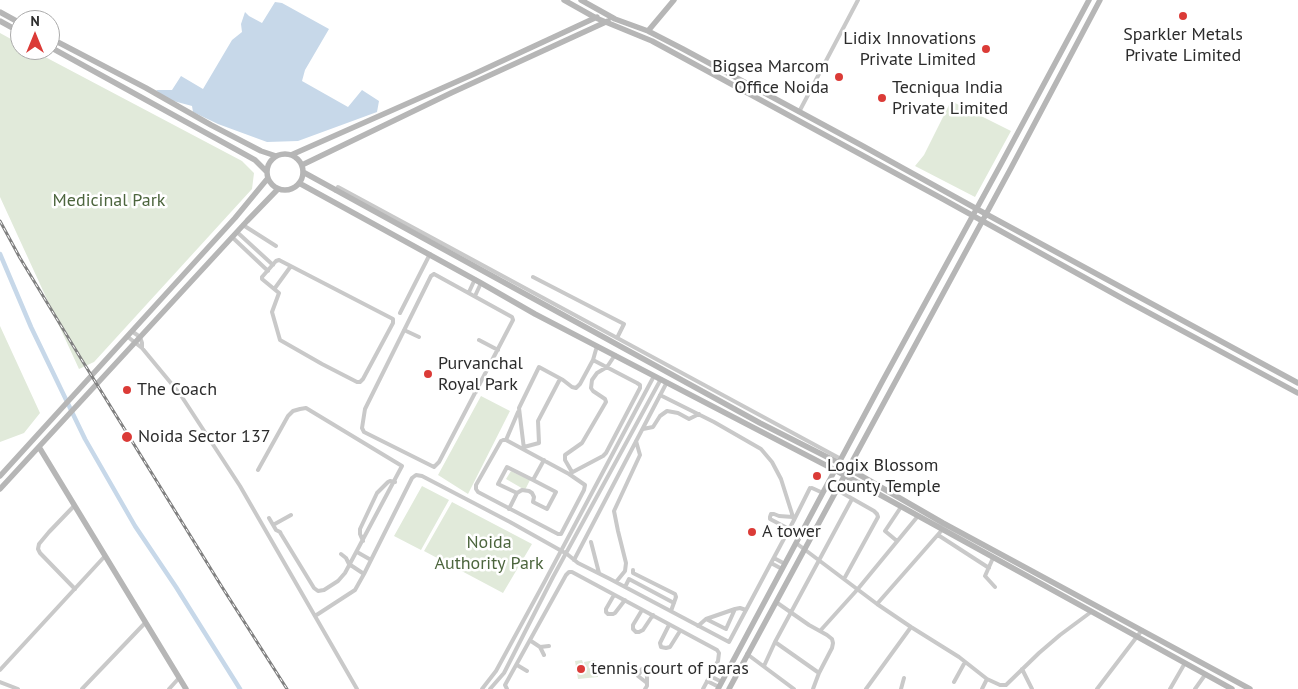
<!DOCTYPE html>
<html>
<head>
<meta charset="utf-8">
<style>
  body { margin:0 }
  #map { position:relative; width:1298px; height:689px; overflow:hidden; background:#fff; font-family:"PT Sans",sans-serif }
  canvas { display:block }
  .north { position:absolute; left:10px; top:10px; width:50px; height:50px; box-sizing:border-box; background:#fff; border:1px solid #ababab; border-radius:50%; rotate:0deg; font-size:14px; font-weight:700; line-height:20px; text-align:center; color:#2c2c2c }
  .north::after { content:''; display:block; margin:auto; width:18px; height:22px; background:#db3b37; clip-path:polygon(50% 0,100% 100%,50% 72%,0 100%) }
</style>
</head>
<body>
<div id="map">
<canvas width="1298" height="689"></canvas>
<div class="north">N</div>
</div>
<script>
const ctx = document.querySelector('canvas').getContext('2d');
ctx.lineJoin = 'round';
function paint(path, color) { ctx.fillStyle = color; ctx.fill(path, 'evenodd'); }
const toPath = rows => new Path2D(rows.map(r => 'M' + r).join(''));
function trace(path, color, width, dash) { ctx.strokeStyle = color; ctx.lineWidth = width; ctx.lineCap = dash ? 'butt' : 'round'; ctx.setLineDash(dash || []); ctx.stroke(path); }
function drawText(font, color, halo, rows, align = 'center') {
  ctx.font = font + ' "PT Sans",sans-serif'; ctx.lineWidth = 5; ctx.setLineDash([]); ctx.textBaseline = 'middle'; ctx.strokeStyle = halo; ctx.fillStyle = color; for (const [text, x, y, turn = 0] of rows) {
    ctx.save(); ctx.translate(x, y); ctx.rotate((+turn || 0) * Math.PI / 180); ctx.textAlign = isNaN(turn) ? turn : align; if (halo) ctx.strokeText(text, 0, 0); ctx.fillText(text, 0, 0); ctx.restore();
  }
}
const green = toPath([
  [0,33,20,44,20,50,32,50,242,161,254,173,252,189,94,362,79,369,0,197],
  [951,101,1011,131,975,197,915,166,924,155],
  [0,326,40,413,24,433,0,442],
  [481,396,510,411,468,494,438,475],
  [511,471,530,480,525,490,506,479],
  [422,486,449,500,421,550,394,536],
  [452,502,532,544,503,593,424,551],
  [582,660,587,675,584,662,595,660,598,677,578,679,575,661]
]);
const water = toPath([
  [275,2,282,3,329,29,305,70,302,81,348,107,362,90,379,101,377,112,298,141,267,142,218,124,193,112,192,106,166,99,156,90,172,90,181,76,203,89,232,40,242,32,241,24,245,12,249,16,262,23]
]);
const canal = toPath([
  [0,254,31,327,85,439,135,526,176,587,240,689]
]);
const street = toPath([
  [799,112,858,0],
  [336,191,338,187,841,459],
  [243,225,276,246],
  [237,232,273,265],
  [232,237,268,271],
  [279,260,393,319,393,323,363,379,360,382,357,382,322,364,280,340,272,312,279,293,262,279,262,277,276,261,279,260],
  [434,274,512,317,513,320,439,462,434,467,364,432,362,428,365,409,431,276,434,274],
  [533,277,624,324,617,338],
  [275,288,291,266],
  [469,292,475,279],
  [475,296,481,283],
  [400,313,430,254],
  [404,330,419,337],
  [133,332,140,337,142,343,142,348],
  [128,337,142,348,180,394,240,486,357,689],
  [479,340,498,350],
  [457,382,476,392],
  [660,395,714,422,761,449,772,462,781,479,794,520,771,563,782,569],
  [643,429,653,427,660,416,667,411,678,413,689,419,699,414],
  [503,440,506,440,569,474,585,485,584,490,561,534,558,534,478,492,476,489,476,485,501,441,503,440],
  [506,440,518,412],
  [524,447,539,443,538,421,560,379],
  [524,449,519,408,539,367,563,380,572,387,576,388,580,384,593,360,597,346],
  [258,470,288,416,293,411,300,409,306,408,402,466,345,573,338,581,324,590,318,591,314,588,281,534,280,532,276,530,269,518],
  [572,472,565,460,565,455,582,443,606,402,605,399,593,391,591,388,592,380,597,373,607,367,615,355],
  [569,474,603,456,606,453,640,388,640,385,637,383,593,360],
  [533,480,556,492,547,509,533,502,534,497,532,493,529,491,522,490,517,493,498,484,507,467,533,480,544,460],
  [812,488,823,493],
  [837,490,874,511,877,514,878,517,844,579],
  [74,506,49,532,39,544,38,549,40,553,75,589],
  [509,509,517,493],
  [794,520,810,488],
  [273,525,291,515],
  [789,529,770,519,770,517,771,514,774,514,779,516,793,517],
  [938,535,989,568],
  [363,541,360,534,360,529,377,493,388,482,390,481,395,482],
  [897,541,885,531,901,507],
  [591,542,599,573],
  [796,543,877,604,911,627,959,657,987,679,1000,685,1006,685,1039,653,1060,635,1091,612],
  [357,552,371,560],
  [341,554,346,558,349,564,364,574],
  [774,558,785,564],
  [993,558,985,576,995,587],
  [574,560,667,382],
  [633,570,633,573,675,594,676,597,671,611],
  [616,582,625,571,626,563,618,531,614,511,640,455,636,441],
  [625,587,629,579,674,603],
  [614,595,606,609,606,612,608,614,613,614,615,613,625,600],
  [776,602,809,625,827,635,832,639,833,643,832,648,819,673,813,689],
  [877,604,942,530],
  [642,610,633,625,633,629,636,632,639,632,643,630,653,615],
  [315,616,355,590,364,574,412,478,416,475,422,476,510,522,567,554,578,563,610,579,729,642,771,563],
  [706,619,726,629,735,609],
  [669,625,660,643,661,647,666,648,670,647,680,631],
  [698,626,706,619,735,609,740,608,746,610],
  [820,631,857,590,918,516],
  [531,641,540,647,544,655],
  [775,642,819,673],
  [540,647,549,646],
  [747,654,794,689],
  [517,665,527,671],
  [764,666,775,642,852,499],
  [1022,669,1032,689],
  [0,670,105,556],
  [710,676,722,682],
  [707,681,719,687],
  [0,682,18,689],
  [954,682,965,662],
  [82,689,145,623],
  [169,689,179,678],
  [482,689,496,671,545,581,654,376],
  [490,689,504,673,553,577,661,379],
  [507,689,505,685,566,575,569,572,572,572,717,650,719,653,718,661,703,689],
  [645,689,647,686,647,676,645,672,642,669,638,676,647,683],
  [866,689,911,627],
  [901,689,904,678],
  [982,689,987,679],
  [1097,689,1142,630],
  [1170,689,1185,663],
  [1195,689,1205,675]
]);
const secondary = toPath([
  [564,0,596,18,652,41,941,198,1127,301,1298,393],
  [581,0,615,19,648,31,683,49,861,145,986,214,1298,383],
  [0,12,20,23],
  [0,21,20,32],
  [648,31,674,0],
  [50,38,146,88,211,125,261,151,276,156],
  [50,47,246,155,255,160,266,171],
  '267 172a18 18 0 1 1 36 0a18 18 0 1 1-36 0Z',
  [291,155,474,74,597,17],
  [302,165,451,93,608,21],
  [303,172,760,423,839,463,943,523,1250,689],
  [299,183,481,283,535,314,835,470,1232,689],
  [39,447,186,689],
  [0,476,235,218,268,178],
  [0,489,247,221,278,189],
  [718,689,882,382,1001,164,1089,0],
  [729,689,1011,168,1100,0]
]);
const rail = toPath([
  [0,221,20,258,80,357,222,587,287,689]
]);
const markers = [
  [1183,16,5,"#db3b37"],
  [986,49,5,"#db3b37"],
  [839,77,5,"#db3b37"],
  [882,98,5,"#db3b37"],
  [428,374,5,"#db3b37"],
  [127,390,5,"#db3b37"],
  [127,437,6,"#db3b37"],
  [817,476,5,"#db3b37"],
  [752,532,5,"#db3b37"],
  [581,669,5,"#db3b37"]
];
const poiNames = [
  ["Sparkler Metals",1183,35,"center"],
  ["Private Limited",1183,56,"center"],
  ["Lidix Innovations",976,39,"right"],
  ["Private Limited",976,60,"right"],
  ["Bigsea Marcom",829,67,"right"],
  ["Office Noida",829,88,"right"],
  ["Tecniqua India",892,88],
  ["Private Limited",892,109],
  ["Purvanchal",438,364],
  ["Royal Park",438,385],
  ["The Coach",137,390],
  ["Noida Sector 137",138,437],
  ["Logix Blossom",827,466],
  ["County Temple",827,487],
  ["A tower",762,532],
  ["tennis court of paras",591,669]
];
const parkNames = [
  ["Medicinal Park",109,201],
  ["Noida",489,543],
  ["Authority Park",489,564]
];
paint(green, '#e1eada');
paint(water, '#c7d8e9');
trace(canal, '#c7d8e9', 4.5);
trace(street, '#c9c9c9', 4);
trace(secondary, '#b6b6b6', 5.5);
trace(rail, '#818181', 3);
trace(rail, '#fff', 1, [4]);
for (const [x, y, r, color] of markers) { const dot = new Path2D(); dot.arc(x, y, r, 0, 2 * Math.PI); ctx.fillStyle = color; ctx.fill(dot); trace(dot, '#fff', 2); }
drawText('18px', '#2c2c2c', '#fff', poiNames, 'left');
drawText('18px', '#4c653d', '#fff', parkNames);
</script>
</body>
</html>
